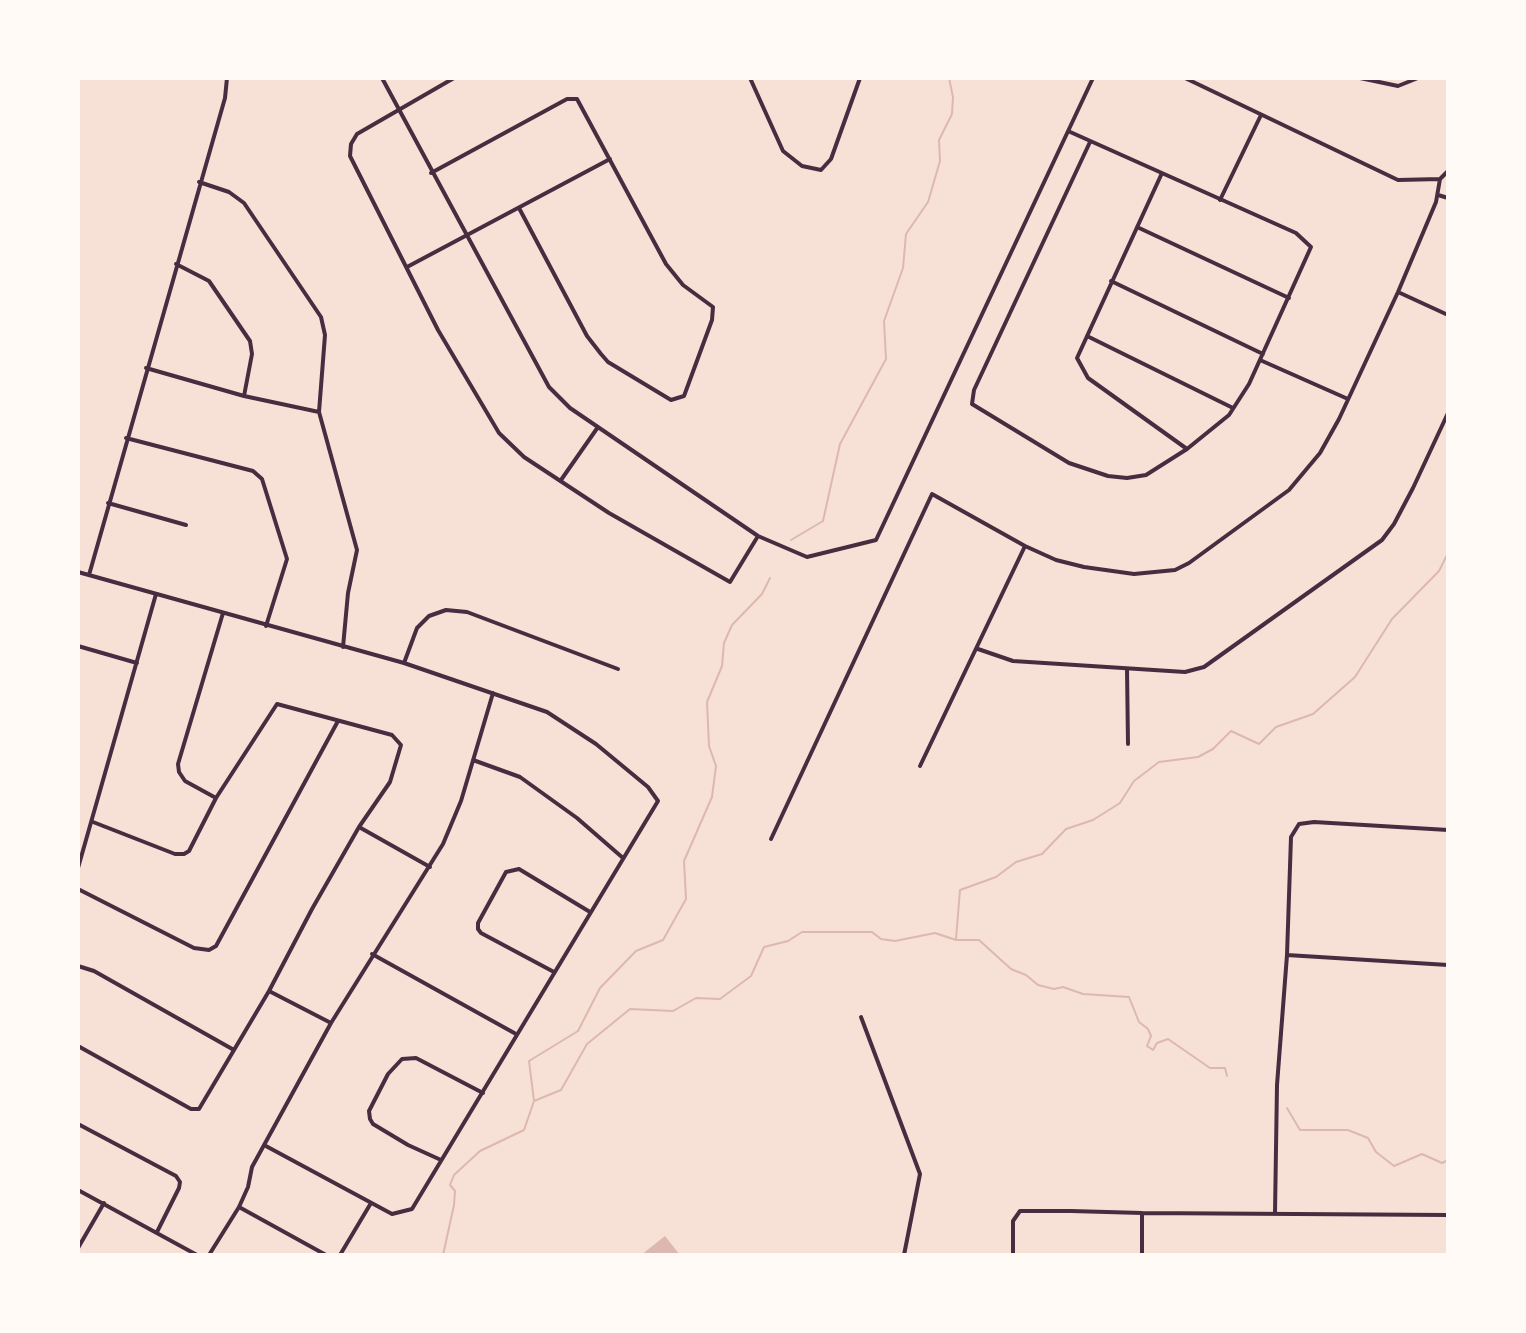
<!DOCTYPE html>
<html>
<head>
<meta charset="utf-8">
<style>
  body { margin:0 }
  #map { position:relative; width:1526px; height:1333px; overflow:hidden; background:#f7e1d7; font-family:"Roboto Condensed",sans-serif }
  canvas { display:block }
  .frame { position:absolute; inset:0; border:80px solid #fffaf5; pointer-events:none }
</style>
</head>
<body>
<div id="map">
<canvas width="1526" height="1333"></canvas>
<div class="frame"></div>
</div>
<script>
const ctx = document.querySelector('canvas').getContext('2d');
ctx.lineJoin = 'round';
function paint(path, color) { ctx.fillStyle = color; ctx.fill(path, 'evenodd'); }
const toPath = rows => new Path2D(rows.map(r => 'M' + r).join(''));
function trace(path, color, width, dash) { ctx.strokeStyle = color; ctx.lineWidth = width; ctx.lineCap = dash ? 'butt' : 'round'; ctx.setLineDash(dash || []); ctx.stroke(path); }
const water = toPath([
  [665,1236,680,1255,641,1255]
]);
const stream = toPath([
  [791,540,823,521,840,444,886,359,884,321,903,268,906,234,928,202,940,161,939,140,952,114,953,97,949,78],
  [956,939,960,890,996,877,1016,862,1042,854,1066,829,1093,820,1120,803,1134,781,1159,762,1198,757,1213,749,1231,731,1259,744,1276,727,1313,714,1355,677,1392,619,1439,571,1448,553],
  [534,1101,529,1061,578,1031,600,988,636,951,663,940,686,899,684,861,712,797,716,766,709,746,707,702,722,666,724,643,732,625,762,594,770,578],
  [1287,1108,1300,1130,1348,1130,1368,1138,1376,1152,1394,1166,1422,1154,1442,1163,1448,1160],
  [443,1255,454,1205,455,1191,450,1185,454,1175,480,1151,524,1130,534,1101,561,1090,587,1044,630,1009,673,1011,696,998,720,999,751,976,764,947,788,941,802,932,872,932,881,939,895,941,935,933,956,940,979,940,1011,969,1026,975,1038,985,1054,989,1063,987,1083,994,1129,997,1139,1022,1148,1029,1151,1036,1147,1046,1153,1050,1157,1043,1168,1039,1210,1068,1225,1068,1227,1076]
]);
const minor = toPath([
  [382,78,549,387,570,408,758,536,807,557,876,540,1093,78],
  [454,78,357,134,351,144,350,156,438,330,499,433,524,457,609,513,730,582,758,536],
  [750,78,783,151,802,166,821,170,831,159,860,78],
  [1185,78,1398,180,1440,179,1448,171],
  [1360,78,1398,86,1418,78],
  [1068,131,1296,233,1311,247,1249,384,1229,415,1187,449,1146,475,1127,478,1108,476,1069,463,972,404,974,390,1090,142],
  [431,173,567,99,577,99,666,264,683,285,713,307,712,320,684,396,671,400,608,362,601,354,587,336,519,208],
  [1162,173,1077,358,1088,378,1187,449],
  [199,182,229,192,244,203,321,317,325,335,319,412],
  [1438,195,1448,198],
  [1220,200,1261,115],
  [1137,227,1289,298],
  [176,264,209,281,250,341,252,354,244,396],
  [407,267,610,159],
  [1111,281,1263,354],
  [1398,292,1448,315],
  [1087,336,1233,408],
  [1260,360,1348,399],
  [146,368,244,396,319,412,357,550,348,593,343,647],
  [126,438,253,471,262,479,287,559,266,626],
  [561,480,598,427],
  [108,503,186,525],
  [78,572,404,663,547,712,596,744,648,787,658,801,412,1209,392,1214,264,1145],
  [89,575,225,98,227,78],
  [78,646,137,663],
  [978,649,1013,661,1185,672,1204,667,1382,540,1394,524,1413,488,1448,413],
  [404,663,417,628,429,616,446,610,467,612,618,669],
  [1127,669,1128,744],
  [473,760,520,777,577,818,623,858],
  [920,766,1025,546],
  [216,798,185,781,179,772,178,764,223,613],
  [359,827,430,867],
  [771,839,932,494,1025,546,1056,560,1084,567,1134,574,1175,570,1189,563,1289,490,1320,453,1339,419,1398,292,1436,202,1440,179],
  [78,868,156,594],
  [78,889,194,948,209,950,216,946,338,721],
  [372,954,516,1034],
  [1287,955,1448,965],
  [78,966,94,971,234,1050],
  [554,972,481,933,478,929,478,923,506,872,519,869,590,912],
  [269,991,331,1023],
  [861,1017,920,1174,904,1255],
  [78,1046,191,1109,199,1109,269,991,312,909,359,827,390,782,401,745,392,735,277,704,216,798,189,851,184,854,175,854,93,822],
  [78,1124,176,1176,180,1182,179,1188,157,1232],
  [441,1160,408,1145,373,1124,370,1119,369,1111,388,1074,402,1059,416,1058,483,1093],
  [78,1190,197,1255],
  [1142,1213,1448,1215],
  [1275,1213,1277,1085,1287,955,1291,837,1299,824,1314,822,1448,830],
  [78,1248,104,1203],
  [209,1255,239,1207],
  [326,1255,239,1207,248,1187,252,1167,331,1023,443,844,461,801,493,693],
  [340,1255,371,1203],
  [1013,1255,1013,1221,1020,1211,1071,1211,1142,1213,1142,1255]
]);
paint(water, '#dcb8b0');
trace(stream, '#dcb8b0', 2);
trace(minor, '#4a2c40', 4);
</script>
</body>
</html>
